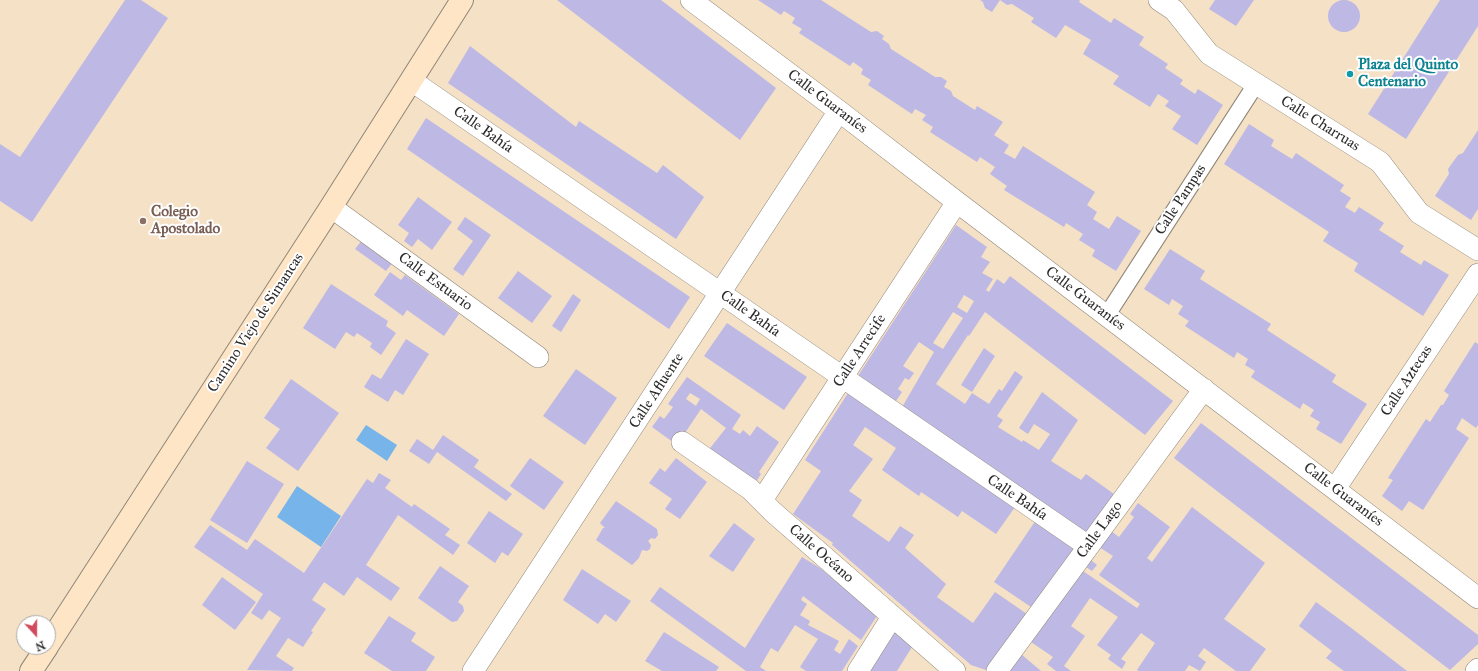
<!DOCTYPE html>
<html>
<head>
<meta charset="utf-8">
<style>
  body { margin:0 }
  #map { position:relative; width:1478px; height:671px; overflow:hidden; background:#f4e1c6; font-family:"IM FELL Great Primer",serif }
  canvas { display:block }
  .north { position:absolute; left:16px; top:615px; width:40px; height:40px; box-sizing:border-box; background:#fff; border:1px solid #aaa; border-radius:50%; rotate:159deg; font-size:11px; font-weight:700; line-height:16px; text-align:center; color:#2b2b2b }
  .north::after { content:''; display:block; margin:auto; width:14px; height:18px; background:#d1495b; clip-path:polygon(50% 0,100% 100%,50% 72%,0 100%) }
</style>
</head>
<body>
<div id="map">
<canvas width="1478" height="671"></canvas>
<div class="north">N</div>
</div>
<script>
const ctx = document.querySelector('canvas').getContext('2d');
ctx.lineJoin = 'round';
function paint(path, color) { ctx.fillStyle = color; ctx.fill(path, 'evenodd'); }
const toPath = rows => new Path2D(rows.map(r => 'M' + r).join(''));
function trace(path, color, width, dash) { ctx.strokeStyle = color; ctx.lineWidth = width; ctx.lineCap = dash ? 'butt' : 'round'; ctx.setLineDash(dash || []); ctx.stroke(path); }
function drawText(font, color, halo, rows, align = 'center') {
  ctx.font = font + ' "IM FELL Great Primer",serif'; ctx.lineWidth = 4; ctx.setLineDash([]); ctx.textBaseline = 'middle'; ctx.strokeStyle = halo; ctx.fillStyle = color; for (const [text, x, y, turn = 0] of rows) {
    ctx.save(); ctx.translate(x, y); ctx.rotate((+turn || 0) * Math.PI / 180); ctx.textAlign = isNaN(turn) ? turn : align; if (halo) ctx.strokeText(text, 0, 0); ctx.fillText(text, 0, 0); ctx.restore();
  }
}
const water = toPath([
  [366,425,397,445,387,461,356,440],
  [297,486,341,516,321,547,277,517]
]);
const building = toPath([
  '1328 16a16 16 0 1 1 32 0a16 16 0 1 1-32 0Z',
  [125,0,141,0,168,18,32,222,0,201,0,144,20,157],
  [557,0,661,0,776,88,740,140],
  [758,0,821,0,871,32,877,31,884,36,882,39,889,44,891,49,935,77,941,77,947,81,944,87,951,91,953,96,975,110,977,106,1003,122,994,135,1009,145,1004,153,1015,159,1023,146,1095,192,1087,205,1097,212,1093,219,1109,229,1117,216,1141,231,1116,271,1092,256,1095,250,1079,240,1083,234,1066,223,1064,227,1004,190,1007,186,990,174,995,167,980,157,977,162,930,132,933,127,922,120,926,115,915,109,912,114,868,85,871,80,861,74,863,69,853,62,850,66,799,33,802,29,792,23,795,18,784,11,781,15],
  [980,0,1080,0,1079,2,1111,23,1114,18,1144,37,1139,45,1168,64,1165,68,1183,80,1180,84,1195,94,1198,89,1223,105,1197,145,1172,129,1181,116,1165,106,1169,101,1158,94,1150,107,1113,84,1119,76,1083,54,1091,40,1065,25,1056,38,1031,22,1034,18,1012,4,1007,5,1000,0,992,12,985,8,983,2],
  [1215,0,1254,0,1236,26,1209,9],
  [1440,0,1478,0,1478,26,1406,139,1368,114],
  [470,46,576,127,579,121,657,173,663,165,704,197,676,239,448,83],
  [426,118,690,297,669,329,407,149],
  [1249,124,1274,140,1271,146,1292,159,1296,153,1344,185,1340,191,1351,198,1345,207,1355,213,1359,207,1384,223,1379,230,1404,246,1400,252,1421,265,1424,260,1449,275,1423,316,1354,271,1358,263,1323,241,1329,232,1224,164],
  [1478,130,1478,209,1471,220,1435,196,1449,174,1448,169,1458,155,1463,153],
  [418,197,452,222,432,250,418,239,412,247,404,241,409,233,398,225],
  [465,217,491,235,463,276,453,269,473,241,457,229],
  [956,225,987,247,981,257,990,262,982,273,993,279,986,290,989,292,997,279,1004,284,1010,276,1173,401,1145,435,985,312,969,336,968,335,936,384,965,404,972,393,989,404,999,389,1002,391,1015,371,1023,377,997,416,1003,420,998,427,1022,442,1023,440,1039,450,1050,434,1034,424,1028,434,1019,428,1042,392,1078,420,1051,461,1081,480,1086,474,1114,494,1087,531,1081,532,901,409,934,352,919,342,903,366,914,373,909,380,905,378,898,389,902,392,894,404,856,379],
  [964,295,974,301,967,313,957,307],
  [953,312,963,318,943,349,933,343],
  [363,239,393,262,386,271,355,249],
  [1170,249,1205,271,1200,279,1271,324,1267,330,1336,375,1332,382,1367,404,1341,444,1316,429,1320,422,1310,416,1314,410,1303,403,1300,409,1251,377,1255,371,1245,365,1248,359,1237,352,1234,358,1185,326,1189,321,1178,314,1183,306,1172,299,1169,305,1144,289],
  [518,271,552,296,532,323,498,298],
  [390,272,401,280,405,275,459,314,444,336,407,310,403,316,374,295],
  [331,284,388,321,386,326,396,333,381,355,370,347,372,343,357,333,354,337,346,332,335,349,303,328],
  [573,294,581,300,561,332,552,326],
  [727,323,807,377,784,410,704,356],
  [406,339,429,354,403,395,395,390,388,402,364,387,372,374,381,379],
  [1475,342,1478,344,1478,425,1476,428,1462,418,1456,429,1469,438,1423,510,1409,501,1402,511,1382,496,1393,480,1388,478,1426,419,1430,422,1441,405,1443,405,1449,395,1444,391],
  [984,348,995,356,972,392,961,385],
  [576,369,617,398,585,445,543,416],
  [687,377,741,415,732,429,740,434,743,430,750,436,757,426,779,442,759,472,761,474,754,485,707,452,726,428,701,409,677,445,652,427,660,416,664,419,673,407,668,404],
  [690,393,700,399,696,406,686,399],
  [291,379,339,413,298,471,266,448,280,429,264,418],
  [848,393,1015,507,996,534,962,511,958,517,921,492,919,496,882,470,896,448,865,427,853,445,873,459,849,491,862,500,852,516,889,542,900,526,914,535,905,548,946,584,937,597,973,623,995,592,1027,614,986,670,971,665,832,545,833,543,793,514,821,471,805,460],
  [1201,423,1478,635,1478,644,1450,670,1174,458],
  [443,435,479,460,474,467,512,494,506,501,437,452,429,464,409,451,417,439,433,450],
  [530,458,564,482,544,510,510,486],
  [676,458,707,482,680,519,665,509,672,499,649,483,660,468,665,472],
  [247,461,284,484,247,543,210,520],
  [379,473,391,480,385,488,412,507,414,504,450,529,445,535,460,545,453,555,398,515,366,565,400,588,391,601,357,577,344,596,324,582,312,600,326,609,311,631,313,632,303,647,288,638,276,656,294,668,292,671,247,670,281,618,269,610,262,620,251,613,263,594,194,547,210,525,247,550,255,539,304,573,367,479,373,483],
  [616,501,657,529,658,535,655,539,651,538,648,541,651,545,650,549,647,551,642,550,639,558,632,565,596,540,603,528,605,528,600,523],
  [1138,503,1170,527,1147,558,1152,562,1192,507,1265,563,1224,619,1266,649,1250,671,1236,671,1204,648,1198,656,1206,662,1200,671,1189,665,1185,671,1139,671,1137,670,1155,643,1141,633,1121,659,1126,662,1122,669,1108,659,1111,655,1097,645,1118,617,1090,598,1071,626,1085,636,1064,666,1071,671,1056,671,1047,664,1053,657,1031,642,1083,571,1137,608,1140,604,1099,575,1113,556,1099,547,1111,531,1119,537,1134,517,1130,514],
  [489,511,523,534,508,556,502,552,495,563,467,543],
  [1036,520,1075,547,1031,607,994,582],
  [734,523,755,539,733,572,709,556],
  [802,557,820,568,877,616,861,640,803,596,801,600,807,604,800,615,810,621,808,625,839,641,834,650,840,654,849,639,858,646,842,671,806,671,800,667,818,639,795,625,778,652,771,648,760,667,766,671,746,671,650,601,660,587,745,648],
  [1091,560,1097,565,1092,571,1086,567],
  [440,566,469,586,458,602,463,606,464,611,457,621,452,622,418,598],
  [582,569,631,601,616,622,605,614,598,624,563,600],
  [222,577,256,602,235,630,202,605],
  [1316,602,1350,627,1407,671,1344,671,1326,658,1332,651,1299,626],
  [389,616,416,633,411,641,435,657,426,671,392,671,364,653],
  [664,632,719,667,716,671,662,671,645,661],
  [895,632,912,647,897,671,870,671],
  [1021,654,1041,671,1008,671]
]);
const pedestrian = toPath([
  [1107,315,1256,84]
]);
const minor = toPath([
  [691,0,839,111,957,202,1478,598],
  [1159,0,1174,10,1209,54,1380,162,1419,213,1478,250],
  [412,81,1088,546],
  [331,207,538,357],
  [682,442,750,489,773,512,955,671],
  [1335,489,1478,274],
  [762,500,957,202],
  [473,671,839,111],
  [858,671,892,617],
  [997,671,1204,389],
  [1476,671,1478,669]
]);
const secondary = toPath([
  [48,645,331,207,462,0],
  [31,671,47,647]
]);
const markers = [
  [1350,74,4,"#0f9aa8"],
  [143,221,4,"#8d6e63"]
];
const cultureNames = [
  ["Plaza del Quinto",1358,65],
  ["Centenario",1358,82]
];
const streetNames = [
  ["Calle Guaraníes",827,102,37],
  ["Calle Charruas",1320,124,32],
  ["Calle Bahía",483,130,35],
  ["Calle Pampas",1181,200,-57],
  ["Calle Estuario",435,282,36],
  ["Calle Guaraníes",1085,299,37],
  ["Calle Bahía",750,314,35],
  ["Camino Viejo de Simancas",256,323,-57],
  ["Calle Arrecife",860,351,-57],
  ["Calle Aztecas",1407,381,-57],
  ["Calle Afluente",657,391,-57],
  ["Calle Guaraníes",1343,495,37],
  ["Calle Bahía",1017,498,34],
  ["Calle Lago",1100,530,-54],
  ["Calle Océano",821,554,41]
];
const educationNames = [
  ["Colegio",151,212],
  ["Apostolado",151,229]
];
paint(water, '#77b4e9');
paint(building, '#beb8e4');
trace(pedestrian, '#908678', 18);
trace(minor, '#908678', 22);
trace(secondary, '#908678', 24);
trace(pedestrian, '#fff', 16);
trace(minor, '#fff', 21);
trace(secondary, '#fee5c5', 22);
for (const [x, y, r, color] of markers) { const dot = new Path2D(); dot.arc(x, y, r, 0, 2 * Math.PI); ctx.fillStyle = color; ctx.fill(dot); trace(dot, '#fff', 1.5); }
drawText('bold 15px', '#0d838f', '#fff', cultureNames, 'left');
drawText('15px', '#2b2b2b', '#fff', streetNames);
drawText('bold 15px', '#785e54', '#fff', educationNames, 'left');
</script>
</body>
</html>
